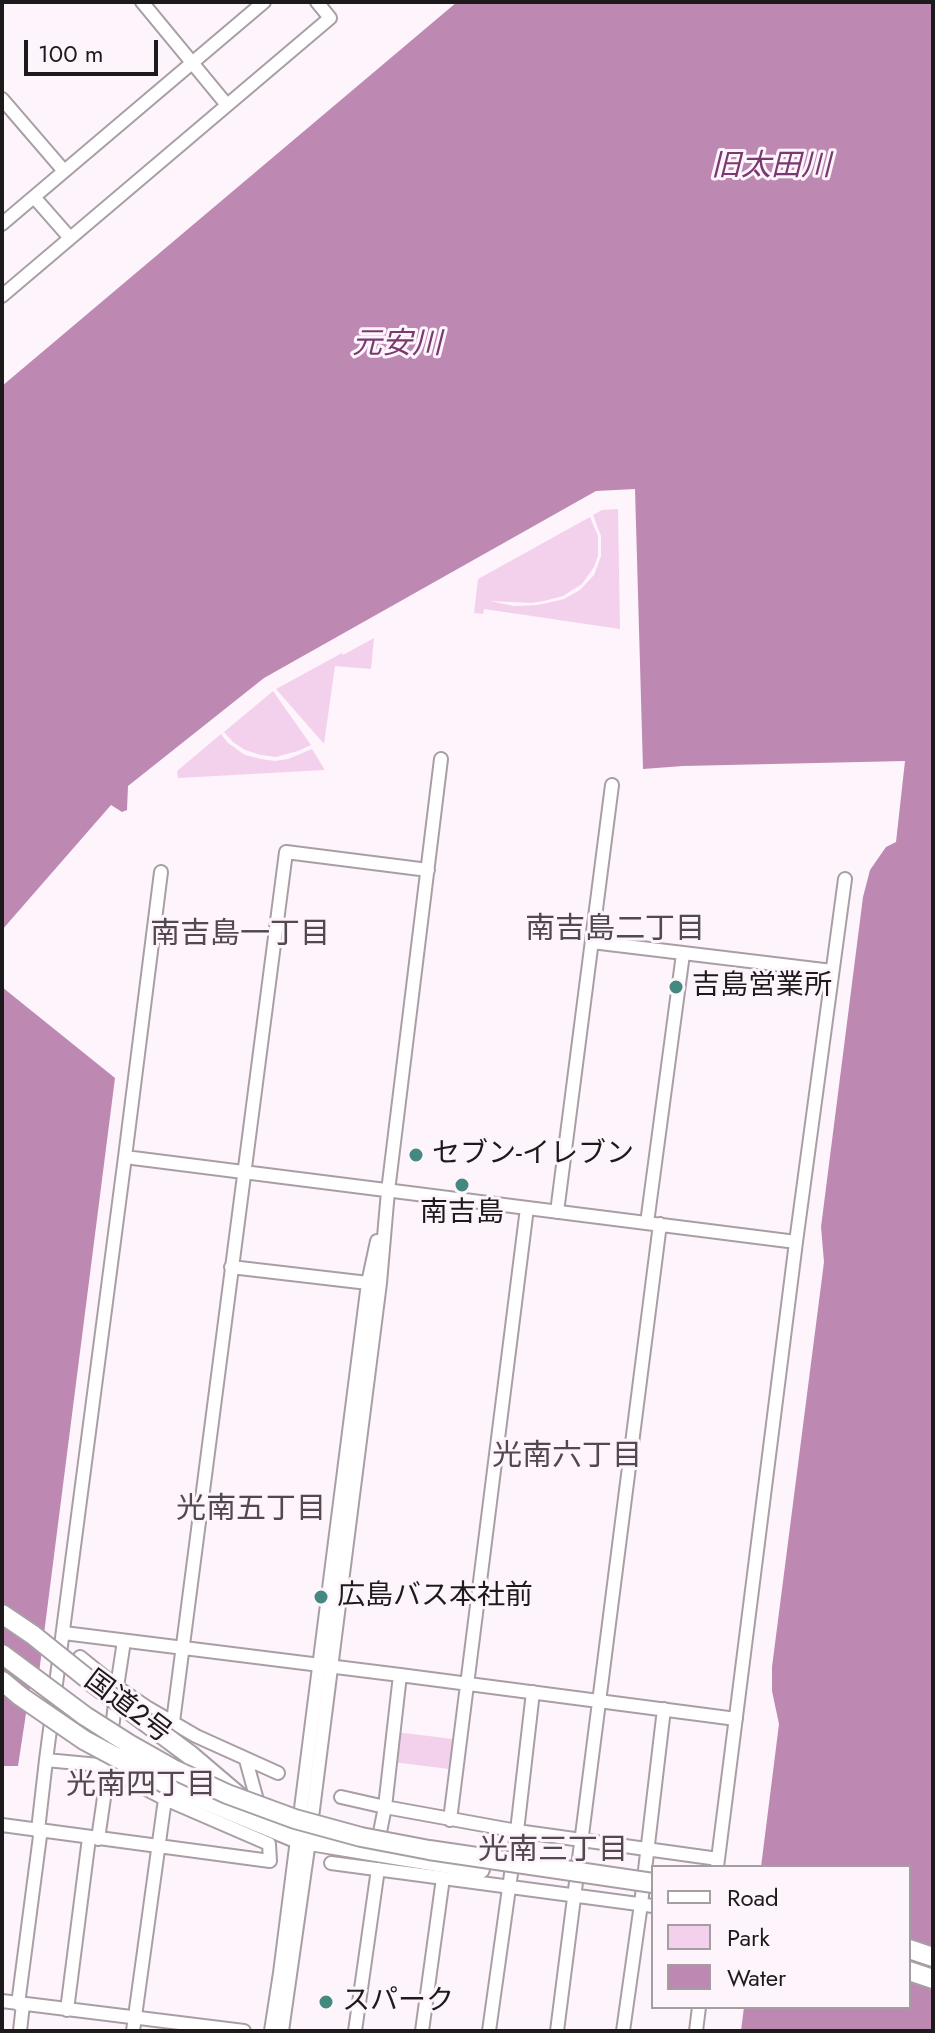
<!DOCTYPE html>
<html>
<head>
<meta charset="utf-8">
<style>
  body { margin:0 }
  #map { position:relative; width:935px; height:2033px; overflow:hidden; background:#fef4fc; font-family:Jost,sans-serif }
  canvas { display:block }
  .frame { position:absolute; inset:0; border:4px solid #1d1a1c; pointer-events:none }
  .legend { position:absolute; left:651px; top:1865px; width:260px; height:144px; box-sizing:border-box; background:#fef4fc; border:2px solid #a49da2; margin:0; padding:10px 14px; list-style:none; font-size:24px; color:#1d1a1c }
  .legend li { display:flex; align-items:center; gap:16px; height:40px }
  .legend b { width:40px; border:2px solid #a49da2 }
  .scale { position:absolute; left:24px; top:40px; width:134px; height:36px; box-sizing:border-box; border:4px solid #1d1a1c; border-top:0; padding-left:10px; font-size:24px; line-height:28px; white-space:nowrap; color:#1d1a1c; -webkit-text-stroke:6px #fef4fc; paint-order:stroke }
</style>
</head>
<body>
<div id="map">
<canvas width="935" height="2033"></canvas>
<div class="frame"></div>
<ul class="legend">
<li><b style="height:10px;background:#fff"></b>Road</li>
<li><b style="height:22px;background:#f3d1ec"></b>Park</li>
<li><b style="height:22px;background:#bd89b3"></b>Water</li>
</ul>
<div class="scale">100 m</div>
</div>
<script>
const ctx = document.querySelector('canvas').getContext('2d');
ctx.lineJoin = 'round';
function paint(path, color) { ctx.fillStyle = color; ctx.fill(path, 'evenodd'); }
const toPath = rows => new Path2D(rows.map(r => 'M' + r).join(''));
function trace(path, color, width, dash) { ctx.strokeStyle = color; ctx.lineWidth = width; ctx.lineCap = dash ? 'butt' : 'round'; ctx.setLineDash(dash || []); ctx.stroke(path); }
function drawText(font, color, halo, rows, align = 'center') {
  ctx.font = font + ' Jost,"Noto Sans JP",sans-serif'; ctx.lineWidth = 6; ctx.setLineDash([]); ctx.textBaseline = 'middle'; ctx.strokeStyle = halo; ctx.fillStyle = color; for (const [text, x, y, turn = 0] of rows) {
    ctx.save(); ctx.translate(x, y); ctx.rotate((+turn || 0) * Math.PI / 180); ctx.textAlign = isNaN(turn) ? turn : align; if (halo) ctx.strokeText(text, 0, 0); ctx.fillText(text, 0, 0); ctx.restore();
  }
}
const green = toPath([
  [618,509,620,629,484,609,483,614,474,613,478,579,590,517,598,536,598,556,594,567,582,584,563,596,544,601,532,603,490,601,514,606,538,605,564,599,580,590,594,575,601,556,601,536,593,515,602,510],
  [374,638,371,669,335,666,324,744,276,689,342,653,343,655],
  [273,691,311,745,298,751,276,757,261,755,245,750,233,742,224,732],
  [221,734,228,743,245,755,261,759,275,761,288,759,312,749,325,770,178,778,177,771],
  [396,1732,453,1739,449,1769,392,1762]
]);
const water = toPath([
  [457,2,933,2,933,2031,741,2031,744,2007,909,2007,909,1867,761,1867,779,1724,772,1691,772,1667,824,1262,821,1227,863,897,870,870,886,847,896,842,905,761,683,766,643,769,635,489,596,491,264,678,128,786,127,810,122,812,111,805,2,930,2,386],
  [2,987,115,1078,39,1673,32,1674,18,1766,2,1766]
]);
const minor = toPath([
  [142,2,227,105],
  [2,99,64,171],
  [34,197,70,238],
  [2,224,264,2],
  [2,296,330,18,317,2],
  [592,942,832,971],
  [125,1157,161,872],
  [557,1212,612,785],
  [647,1223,683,954],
  [231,1267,368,1283],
  [64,1633,400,1675,736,1719],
  [80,1657,117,1687,148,1708,196,1736,278,1773],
  [173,1722,286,852,428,870],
  [111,1737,117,1687,124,1641],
  [246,1760,260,1811],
  [341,1797,385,1807,517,1831,718,1859],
  [450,1820,527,1208],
  [2,1825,270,1861,269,1844,165,1799,108,1769,99,1765,46,1760],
  [98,1839,109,1763],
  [374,1845,380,1832,385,1807,400,1675],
  [331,1863,653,1906],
  [717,1867,796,1242,845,879],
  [2,2001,244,2031],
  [18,2004,40,1836,38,1830,46,1760,125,1157,796,1242],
  [67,2010,89,1838],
  [20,2031,23,2004],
  [133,2031,165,1799],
  [271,2031,280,1973,368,1283,377,1241],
  [282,2031,309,1841,380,1283,388,1191,441,759],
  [355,2031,378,1869],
  [422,2031,443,1878],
  [489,2031,517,1831,533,1692],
  [557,2031,660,1224],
  [623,2031,641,1904,664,1709],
  [696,2031,699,2007]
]);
const highway = toPath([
  [2,1614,33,1635],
  [2,1681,20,1696],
  [190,1755,237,1795],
  [168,1785,298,1839,480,1869],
  [909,1949,933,1957],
  [909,1971,933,1979]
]);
const highwayBridge = toPath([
  [33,1635,89,1680,190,1755],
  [2,1654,85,1716,129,1744,175,1770,227,1794,295,1819,361,1837,429,1850,653,1883],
  [20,1696,84,1740,168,1785]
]);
const markers = [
  [676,987,8,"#44897f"],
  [416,1155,8,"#44897f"],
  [462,1185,8,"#44897f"],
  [321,1597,8,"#44897f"],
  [326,2002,8,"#44897f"]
];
const poiNames = [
  ["吉島営業所",692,987],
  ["セブン-イレブン",432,1155],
  ["南吉島",462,1214,"center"],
  ["広島バス本社前",337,1597],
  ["スパーク",342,2002]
];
const streetNames = [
  ["国道2号",127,1708,37]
];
const waterNames = [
  ["旧太田川",771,168],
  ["元安川",397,346]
];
const neighbourhoodNames = [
  ["南吉島二丁目",615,931],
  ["南吉島一丁目",240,936],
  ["光南六丁目",567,1458],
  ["光南五丁目",251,1511],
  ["光南四丁目",141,1787],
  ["光南三丁目",553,1852]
];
paint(green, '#f3d1ec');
paint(water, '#bd89b3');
trace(minor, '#a89fa6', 16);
trace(highway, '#a89fa6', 22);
trace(minor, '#fff', 12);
trace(highway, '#fff', 18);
trace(highwayBridge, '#a89fa6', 22, []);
trace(highwayBridge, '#fff', 18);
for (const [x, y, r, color] of markers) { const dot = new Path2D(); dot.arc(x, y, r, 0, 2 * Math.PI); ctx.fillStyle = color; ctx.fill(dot); trace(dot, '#fef4fc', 3); }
drawText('28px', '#1d1a1c', '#fef4fc', poiNames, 'left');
drawText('28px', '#1d1a1c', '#fef4fc', streetNames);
drawText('italic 30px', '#78396f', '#fef4fc', waterNames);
drawText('30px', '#51494f', '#fef4fc', neighbourhoodNames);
</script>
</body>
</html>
